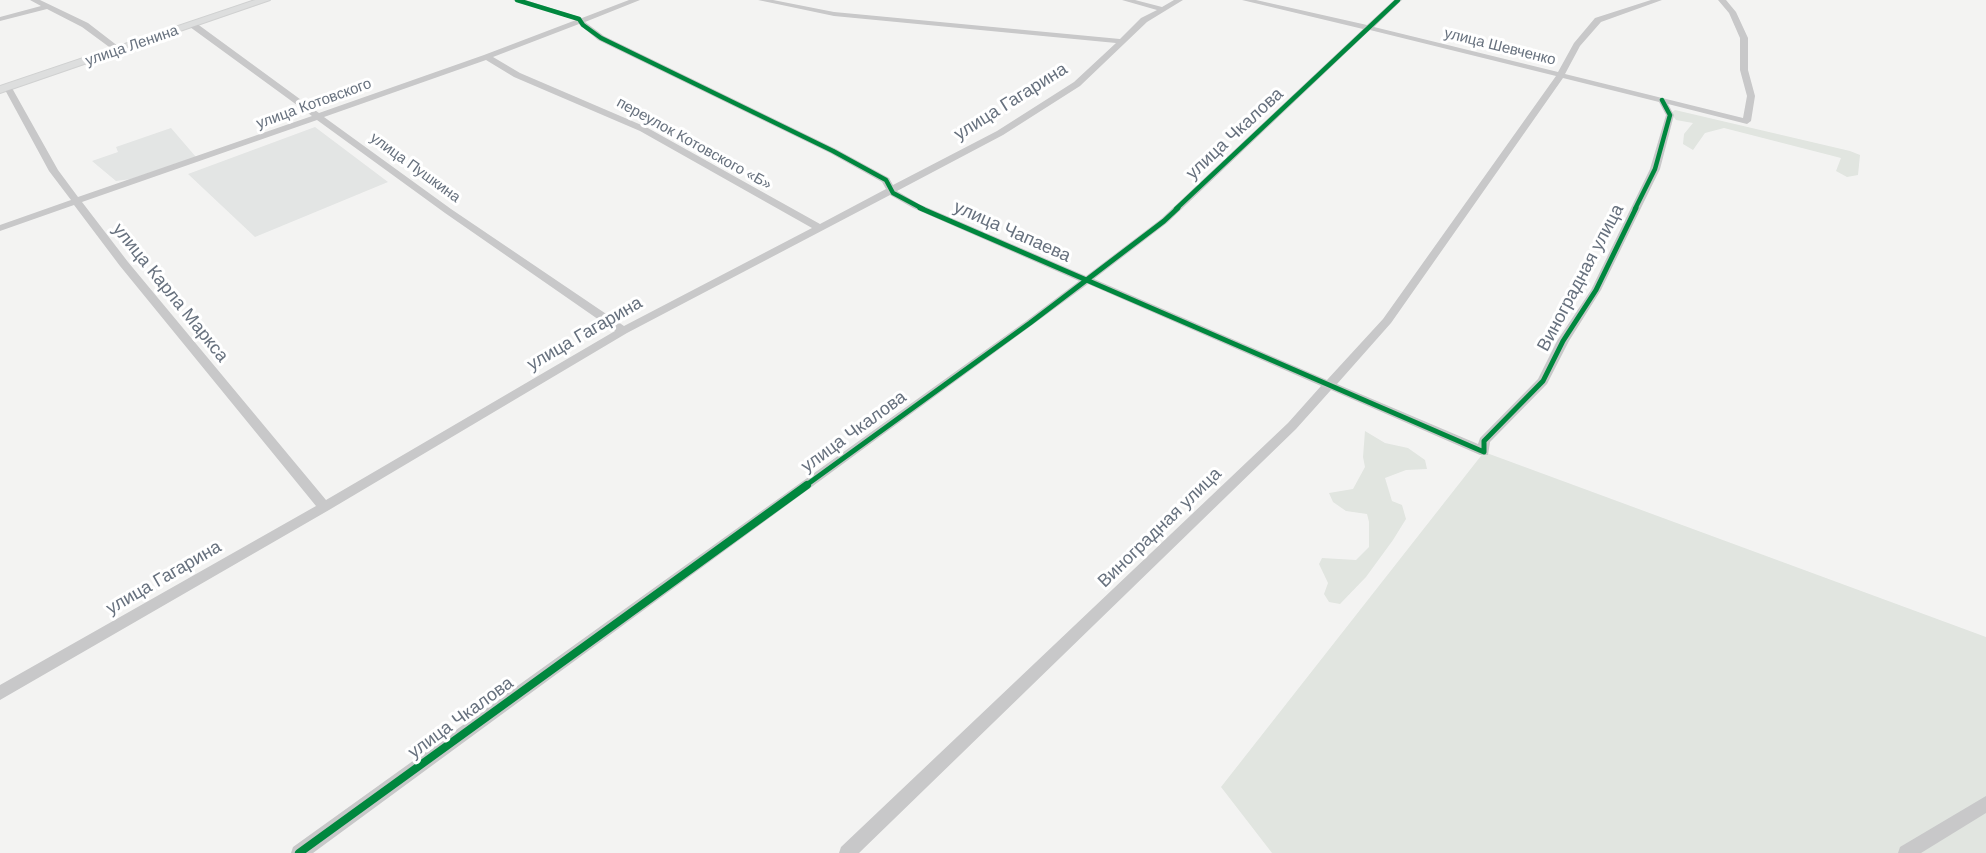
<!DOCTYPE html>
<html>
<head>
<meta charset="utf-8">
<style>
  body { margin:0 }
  canvas { display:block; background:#f3f3f2 }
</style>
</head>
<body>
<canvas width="1986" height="853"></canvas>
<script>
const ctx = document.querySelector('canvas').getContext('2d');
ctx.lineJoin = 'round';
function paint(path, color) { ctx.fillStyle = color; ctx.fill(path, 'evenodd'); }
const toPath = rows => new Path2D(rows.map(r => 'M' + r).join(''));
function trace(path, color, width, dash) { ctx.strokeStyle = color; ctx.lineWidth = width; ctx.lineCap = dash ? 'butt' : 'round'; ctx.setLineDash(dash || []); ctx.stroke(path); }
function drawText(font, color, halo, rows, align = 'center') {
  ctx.font = font + ' Arial,sans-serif'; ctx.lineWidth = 6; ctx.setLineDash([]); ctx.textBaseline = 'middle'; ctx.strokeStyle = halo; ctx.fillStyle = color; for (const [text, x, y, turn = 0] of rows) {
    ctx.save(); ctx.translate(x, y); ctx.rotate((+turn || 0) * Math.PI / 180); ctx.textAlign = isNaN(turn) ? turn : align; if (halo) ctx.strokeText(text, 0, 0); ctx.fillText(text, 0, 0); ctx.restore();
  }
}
const built = toPath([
  [315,127,388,182,255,237,188,174],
  [171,128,196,157,131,179,116,181,92,161,118,152,116,147]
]);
const green = toPath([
  [1675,110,1850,151,1860,155,1858,175,1847,177,1836,171,1841,158,1724,128,1705,133,1693,150,1683,144,1684,134,1693,123,1676,120,1671,113],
  [1365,431,1385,443,1408,448,1425,460,1427,469,1406,470,1385,478,1392,501,1402,505,1406,519,1393,540,1366,577,1340,604,1329,602,1324,594,1328,583,1319,564,1322,558,1356,560,1369,547,1369,522,1367,514,1346,511,1333,502,1329,493,1353,489,1365,467,1363,457],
  [1484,452,1986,637,1986,853,1272,853,1221,787]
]);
const street = toPath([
  [30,0,40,0,88,23,123,50,116,52,82,27,47,9,0,21,0,17,41,6,30,0],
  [513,0,525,0,582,18,629,0,640,0,585,22,604,36,836,149,889,178,893,185,997,131,1074,82,1116,43,834,16,758,0,773,0,834,12,1120,39,1141,18,1157,10,1122,0,1135,0,1162,7,1174,0,1183,0,1147,22,1080,86,1003,135,897,191,919,204,1086,276,1161,219,1363,29,1242,0,1256,0,1367,25,1394,0,1402,0,1374,27,1558,72,1574,43,1595,18,1651,0,1662,0,1601,22,1580,46,1565,74,1743,118,1747,96,1740,70,1740,38,1729,13,1718,0,1726,0,1736,12,1748,38,1748,70,1755,96,1751,121,1747,124,1668,104,1674,115,1660,169,1601,290,1569,341,1547,384,1490,442,1488,455,1480,455,1331,390,1296,429,859,853,839,853,841,847,1288,423,1321,386,1088,284,313,853,291,853,293,847,1026,321,1079,281,913,208,890,195,627,333,329,510,0,700,0,685,316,506,120,266,74,205,0,231,0,225,71,200,49,171,4,88,5,86,12,88,58,170,78,197,312,116,190,27,190,23,196,23,319,113,484,55,576,20,513,0],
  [579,24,598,40,830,153,882,182,886,189,820,224,646,127,520,73,493,57,579,24],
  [1370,30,1556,76,1383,319,1327,380,1094,279,1167,223,1370,30],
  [486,60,514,77,640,131,812,228,624,326,451,209,324,117,486,60],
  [1563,78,1659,102,1666,115,1650,169,1591,290,1557,341,1538,379,1480,438,1478,444,1337,384,1391,323,1563,78],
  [317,120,445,213,615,331,326,500,128,262,82,202,317,120],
  [1986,796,1986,813,1921,853,1898,853,1900,847,1986,796]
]);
const secondary = toPath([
  [255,0,270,0,0,93,0,86,255,0]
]);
const cyclewayFar2 = toPath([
  [517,0,579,19,583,25,601,38,833,151,886,180,893,193,923,209],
  [1176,209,1398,0],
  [1635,209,1655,169,1670,115,1662,100]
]);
const cyclewayFar1 = toPath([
  [920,208,1484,452,1484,441,1543,381,1563,341,1596,290,1636,208],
  [805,486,1030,323,1164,221,1178,208]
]);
const cycleway = toPath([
  [299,853,807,485]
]);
const farStreetnames = [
  ["улица Ленина",132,46,-19],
  ["улица Шевченко",1500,47,14],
  ["улица Котовского",314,104,-20],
  ["переулок Котовского «Б»",694,144,29],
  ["улица Пушкина",415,168,36]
];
const streetNames = [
  ["улица Гагарина",1011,102,-32],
  ["улица Чкалова",1235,134,-43],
  ["улица Чапаева",1012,232,24],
  ["Виноградная улица",1581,278,-62],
  ["улица Карла Маркса",170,293,51],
  ["улица Гагарина",585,334,-30],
  ["улица Чкалова",854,432,-36],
  ["Виноградная улица",1160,528,-44],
  ["улица Гагарина",164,578,-30],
  ["улица Чкалова",461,718,-36]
];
paint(built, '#e3e5e4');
paint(green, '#e1e5e0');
trace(secondary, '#d0d1d1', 2);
paint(street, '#c8c8c9');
paint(secondary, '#dddede');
trace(cyclewayFar2, '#00873e', 4.5);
trace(cyclewayFar1, '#00873e', 5);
trace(cycleway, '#00873e', 8);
drawText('15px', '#67717e', '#fff', farStreetnames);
drawText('18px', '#67717e', '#fff', streetNames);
</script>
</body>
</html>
